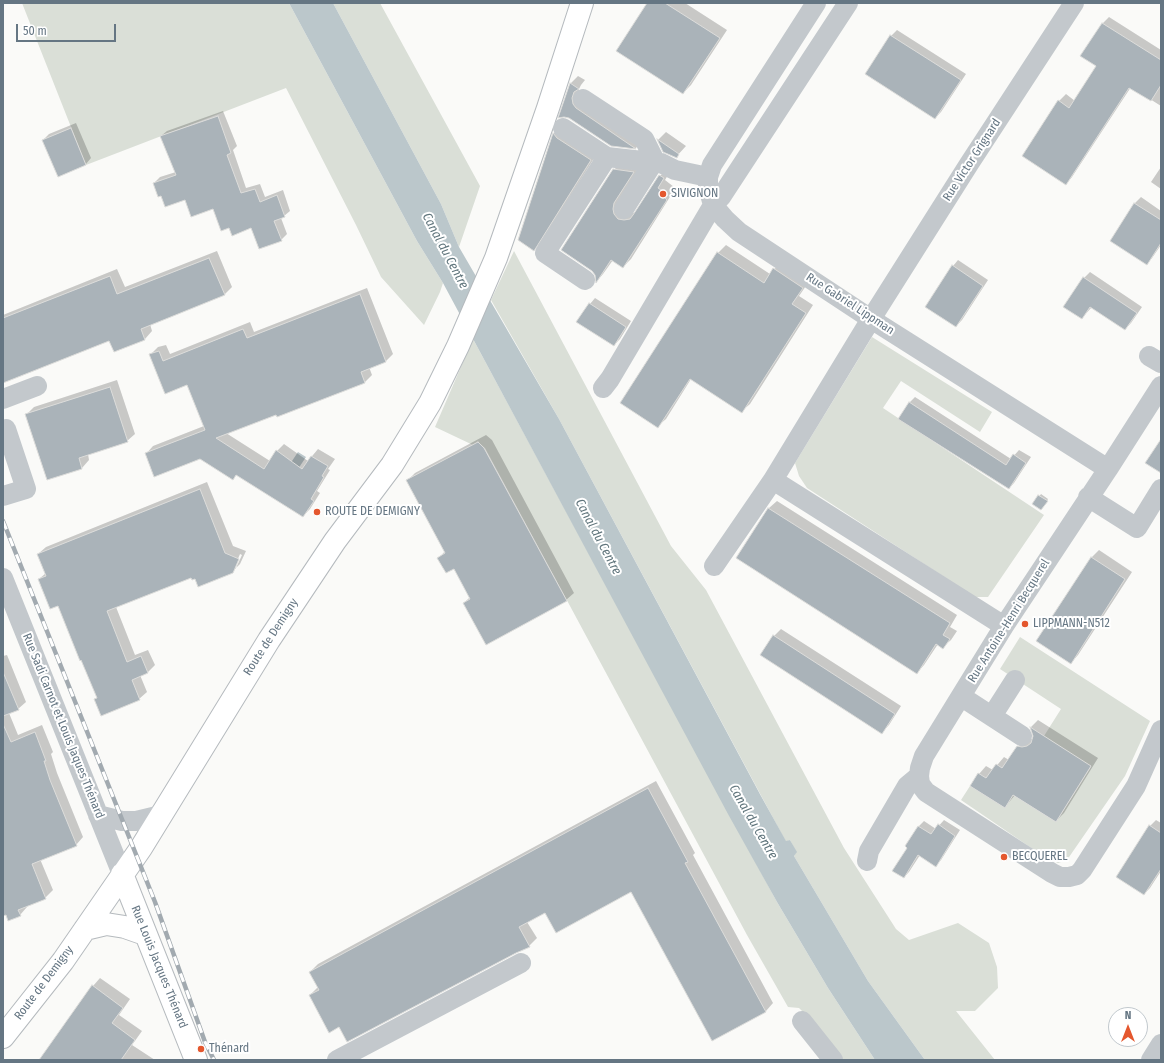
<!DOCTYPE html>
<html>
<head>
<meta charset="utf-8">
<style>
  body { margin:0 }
  #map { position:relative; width:1164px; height:1063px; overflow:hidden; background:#fafaf8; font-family:"Fira Sans Condensed",sans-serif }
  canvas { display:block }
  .frame { position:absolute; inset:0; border:4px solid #657683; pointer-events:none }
  .north { position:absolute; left:1108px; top:1007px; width:40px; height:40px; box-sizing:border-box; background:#fff; border:1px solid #c1c8cd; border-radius:50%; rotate:0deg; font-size:11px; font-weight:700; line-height:16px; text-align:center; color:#657683 }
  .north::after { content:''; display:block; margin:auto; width:14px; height:18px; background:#e4572e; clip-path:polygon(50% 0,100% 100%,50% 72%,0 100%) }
  .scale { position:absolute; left:16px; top:24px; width:100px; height:18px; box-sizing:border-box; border:2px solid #657683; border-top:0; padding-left:5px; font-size:12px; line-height:14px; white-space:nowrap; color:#657683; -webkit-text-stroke:3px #fff; paint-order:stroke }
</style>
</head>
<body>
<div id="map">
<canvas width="1164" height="1063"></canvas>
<div class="frame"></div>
<div class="north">N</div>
<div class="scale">50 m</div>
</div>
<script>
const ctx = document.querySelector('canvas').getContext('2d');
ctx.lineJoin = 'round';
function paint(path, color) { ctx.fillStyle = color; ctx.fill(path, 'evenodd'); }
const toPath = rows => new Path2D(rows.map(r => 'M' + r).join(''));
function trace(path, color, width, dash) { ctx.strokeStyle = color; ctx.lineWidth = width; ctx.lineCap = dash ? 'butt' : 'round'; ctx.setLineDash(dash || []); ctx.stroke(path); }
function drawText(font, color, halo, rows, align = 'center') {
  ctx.font = font + ' "Fira Sans Condensed",sans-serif'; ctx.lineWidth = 4; ctx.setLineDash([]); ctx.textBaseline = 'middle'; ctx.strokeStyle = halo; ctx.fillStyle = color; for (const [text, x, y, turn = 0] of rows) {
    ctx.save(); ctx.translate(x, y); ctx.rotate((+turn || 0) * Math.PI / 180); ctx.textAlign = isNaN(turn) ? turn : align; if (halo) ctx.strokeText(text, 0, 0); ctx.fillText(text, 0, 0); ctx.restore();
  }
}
const green = toPath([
  [22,3,289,3,417,241,443,283,440,292,424,325,381,277,356,225,286,88,86,165],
  [333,3,380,3,480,186,459,247,441,204],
  [514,251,671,546,706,590,844,848,896,929,909,940,958,923,989,943,997,967,998,988,975,1011,956,1011,995,1060,925,1060,868,981,794,856,796,852,790,840,786,842,559,419,491,300],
  [872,337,992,412,980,432,901,381,883,408,1044,515,988,597,975,597,807,488,799,476,795,463],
  [473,339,777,902,828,988,875,1060,841,1060,818,1027,799,1008,788,1007,747,935,485,448,478,442,473,445,435,427],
  [1020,637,1150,721,1125,776,1067,860,1058,863,1043,856,961,800,970,786,1005,808,1013,795,1056,822,1091,767,1044,736,1061,709,1000,669]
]);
const water = toPath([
  [289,3,333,3,441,204,459,247,559,419,761,796,786,841,790,840,797,852,794,856,868,981,925,1060,875,1060,828,988,777,902,728,814,443,283,417,241],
  [298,452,306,457,294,475,286,470]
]);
const shadow = toPath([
  [649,3,685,3,727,30,691,85,683,93],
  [1109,17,1161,50,1161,106,1131,87,1072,177,1066,184,1059,101,1066,94,1075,101,1097,66,1082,56,1103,23],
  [897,30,966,74,941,112,935,118,866,73,891,36],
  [578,76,585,80,581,85,579,89,580,96,643,140,636,148,611,145,570,118,559,116,571,83],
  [223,111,237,146,233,150,246,188,260,184,265,197,283,190,290,211,284,216,281,218,287,234,281,240,252,227,230,227,213,208,186,198,161,194,154,183,160,177,176,172,161,136,167,131],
  [76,123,91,158,86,164,58,175,43,140,49,134],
  [561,126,598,152,542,242,534,249,519,240,554,133],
  [666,132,686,146,676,157,664,151,658,140],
  [621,162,641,164,632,213,637,212,660,176,668,168,671,170,665,180,674,187,672,190,673,192,631,259,623,267,613,260,603,274,597,281,614,170],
  [1161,167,1161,189,1151,182],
  [1141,197,1161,211,1161,245,1152,258,1147,263,1111,240,1135,203],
  [726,245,770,274,782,261,810,280,799,296,813,305,750,404,742,411,691,379,666,419,658,426,718,253],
  [217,251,232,287,224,295,150,324,152,331,145,339,114,351,110,340,3,382,3,315,117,269,125,287],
  [958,260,988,280,962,320,956,326,953,266],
  [1090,272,1142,307,1131,323,1125,329,1092,307,1082,318,1084,278],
  [367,288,393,354,386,361,369,367,372,375,365,382,277,413,226,433,270,461,277,451,284,444,308,461,318,449,335,459,328,469,330,470,317,491,320,493,310,509,303,516,237,474,233,478,201,458,146,454,153,446,204,426,188,384,151,354,158,347,166,345,170,354,250,322,254,332],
  [595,298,631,321,620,339,614,345,590,304],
  [117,380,135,434,127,441,88,454,89,460,82,468,26,415,34,407],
  [915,397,1011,459,1019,450,1031,457,1014,483,1009,488,899,418,910,402],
  [486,435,492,440,574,593,566,600,464,603,470,597,454,567,439,558,445,551,408,480,415,473],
  [207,482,233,546,246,551,240,564,232,572,196,578,192,576,116,607,135,655,148,650,155,665,148,672,140,675,147,692,139,699,96,699,97,697,58,605,39,579,46,573,38,554,46,547],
  [240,554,242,555,236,568,234,568],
  [1041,494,1048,499,1043,507,1034,504],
  [777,501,957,615,950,627,957,631,951,640,943,647,938,644,924,665,917,673,737,558,769,508],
  [1099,550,1132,572,1078,655,1071,663,1091,558],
  [781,629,901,706,889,725,882,732,762,655,774,636],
  [7,655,26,702,18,709,9,713,18,735,42,725,53,752,51,754,57,773,83,837,76,845,40,859,53,890,45,898,27,905,27,907,20,915,7,913,3,915,3,656],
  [1038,720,1098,758,1064,813,1056,821,1015,795,1005,807,979,774,986,766,993,770,1004,757,1009,760,1018,747,1026,739,1033,739,1035,736,1031,727],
  [656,781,695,853,693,855,773,1003,766,1011,712,1040,631,891,545,912,527,922,537,938,529,946,340,1026,310,995,318,987,310,972,318,964],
  [944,820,960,830,941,860,935,865,920,855,909,872,904,877,908,848,906,846,919,826,924,821,936,829],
  [1156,820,1161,823,1161,871,1150,888,1144,894,1117,877,1150,826],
  [100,978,130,999,119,1015,142,1031,132,1045,155,1060,40,1060,93,986]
]);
const building = toPath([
  [647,3,665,3,720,38,683,94,616,51,647,3],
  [1102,23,1161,60,1161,85,1151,101,1129,88,1066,185,1022,156,1058,100,1069,108,1096,66,1080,56,1102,23],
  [890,35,961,80,935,119,865,74,890,35],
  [570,83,579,89,574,92,572,98,573,104,576,108,636,149,611,146,569,118,564,117,558,118,570,83],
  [218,116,231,153,227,155,241,193,255,189,260,202,277,195,285,217,274,221,282,241,259,249,251,228,232,236,229,228,221,231,213,209,191,217,185,200,165,207,161,196,158,197,153,183,176,175,160,136,218,116],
  [71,128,86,165,58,177,42,140,71,128],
  [553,133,557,138,591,160,534,251,518,240,553,133],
  [657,139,679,154,677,158,663,152,657,139],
  [613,169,634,172,614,203,613,209,614,214,618,219,624,220,630,219,633,215,659,175,664,178,658,188,668,195,665,198,667,200,623,268,611,260,596,283,595,275,592,271,561,250,613,169],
  [1134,203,1161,220,1161,243,1147,265,1110,241,1134,203],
  [717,252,764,283,773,268,803,288,792,304,806,313,742,413,690,379,658,428,620,403,717,252],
  [209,258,225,295,141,329,145,340,114,352,109,341,3,383,3,318,110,276,117,294,209,258],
  [952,265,983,286,956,327,925,307,952,265],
  [1083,277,1137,313,1125,330,1090,307,1082,319,1063,307,1083,277],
  [360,294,386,362,361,372,365,383,277,417,276,415,216,438,264,469,276,450,302,469,311,456,328,466,322,476,324,477,311,499,314,501,303,517,236,475,233,480,200,459,154,477,145,453,205,430,187,385,165,394,149,354,159,351,163,361,243,329,247,338,360,294],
  [589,303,626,327,614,346,576,322,589,303],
  [110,387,128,442,79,458,82,469,47,480,25,414,110,387],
  [909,402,1006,465,1013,454,1026,463,1009,489,898,419,909,402],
  [1161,439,1161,473,1145,463,1161,439],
  [478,442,484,448,567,601,486,645,463,603,470,599,454,569,446,573,437,558,445,553,406,480,478,442],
  [200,489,225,553,239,559,233,573,198,587,195,579,192,580,191,578,107,611,127,662,141,656,148,673,132,680,140,700,101,716,94,699,97,698,81,660,80,661,58,606,50,609,38,579,46,576,37,554,200,489],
  [1038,495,1048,501,1041,510,1032,504,1038,495],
  [768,508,950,623,943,635,950,639,943,649,936,644,917,674,736,558,768,508],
  [1091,557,1125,579,1071,664,1036,641,1091,557],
  [773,635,895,714,882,734,760,655,773,635],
  [3,672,19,710,3,716,3,672],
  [3,724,11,742,35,732,46,761,44,761,50,780,77,846,32,864,46,899,18,910,21,916,8,921,6,915,3,916,3,724],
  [1030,727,1091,766,1056,822,1013,795,1005,808,970,786,978,773,986,778,996,764,1002,768,1017,746,1022,747,1027,746,1031,743,1033,736,1030,727],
  [648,788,688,862,685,863,766,1012,712,1041,631,892,556,933,545,913,519,927,530,947,516,953,347,1042,339,1027,329,1033,309,995,319,990,309,972,648,788],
  [938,824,955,836,936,867,918,855,904,878,892,871,907,848,905,846,918,826,931,834,938,824],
  [1149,825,1161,833,1161,869,1144,895,1116,877,1149,825],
  [92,985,123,1008,112,1023,135,1040,121,1060,39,1060,92,985]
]);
const minor = toPath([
  [816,3,712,165,708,177,708,187,713,205,725,219,739,232,871,319,1108,469,1161,386],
  [583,99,644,139,656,163],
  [563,128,607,157],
  [624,209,655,160],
  [585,280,545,253,607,157,661,163,675,170,708,177],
  [1149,356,1161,363],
  [603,388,610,379,713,205,721,197,848,3],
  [3,399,37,386],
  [1108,469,1004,626,924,756,920,768,919,776,920,784,926,792,1052,873,1060,877,1069,877,1077,875,1082,870,1136,786,1161,730],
  [773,480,871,319,969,164,1074,3],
  [3,496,26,489,6,429],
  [1088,497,1137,528,1161,489],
  [714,566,773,480,1004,626],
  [3,578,122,874],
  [962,697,1022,736],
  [992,716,1015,680],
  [98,815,122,821,136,821,161,815],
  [867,861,869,851,907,786,919,776],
  [802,1021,833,1060],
  [337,1060,521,963],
  [1151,1060,1161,1044]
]);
const major = toPath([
  [122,874,196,1060],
  [85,929,106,924,125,927,145,934],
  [3,1037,63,961,141,848,269,640,335,541,392,465,430,403,458,346,496,258,548,108,582,3]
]);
const rail = toPath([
  [3,521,155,902,205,1042,214,1060]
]);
const markers = [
  [663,194,4,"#e4572e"],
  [317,512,4,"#e4572e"],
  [1025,624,4,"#e4572e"],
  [1004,857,4,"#e4572e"],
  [201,1049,4,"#e4572e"]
];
const streetNames = [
  ["Rue Victor Grignard",972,160,-57],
  ["Rue Gabriel Lippman",850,304,33],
  ["Rue Antoine-Henri Becquerel",1009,621,-58],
  ["Route de Demigny",271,637,-57],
  ["Rue Sadi Carnot et Louis Jaques Thénard",63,726,68],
  ["Rue Louis Jacques Thénard",159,967,68],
  ["Route de Demigny",44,983,-53]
];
const poiNames = [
  ["SIVIGNON",671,194],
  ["ROUTE DE DEMIGNY",325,512],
  ["LIPPMANN-N512",1033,624],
  ["BECQUEREL",1012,857],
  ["Thénard",209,1049]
];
const waterNames = [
  ["Canal du Centre",445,251,62],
  ["Canal du Centre",598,537,62],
  ["Canal du Centre",753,822,60]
];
paint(green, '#dadfd7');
paint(water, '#bbc7cb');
paint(shadow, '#0003');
paint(building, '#aab3b9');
trace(building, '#dcdcda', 1);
trace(major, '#b5babe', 24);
trace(minor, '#c3c8cc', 20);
trace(major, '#fff', 22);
trace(rail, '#a2aab0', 4.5);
trace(rail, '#fff', 3, [9]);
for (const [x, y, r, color] of markers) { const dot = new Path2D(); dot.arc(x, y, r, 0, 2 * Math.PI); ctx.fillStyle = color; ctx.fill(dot); trace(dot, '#fff', 1.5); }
drawText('12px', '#657683', '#fff', streetNames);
drawText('12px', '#657683', '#fff', poiNames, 'left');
drawText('italic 13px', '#60757c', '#fff', waterNames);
</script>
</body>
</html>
